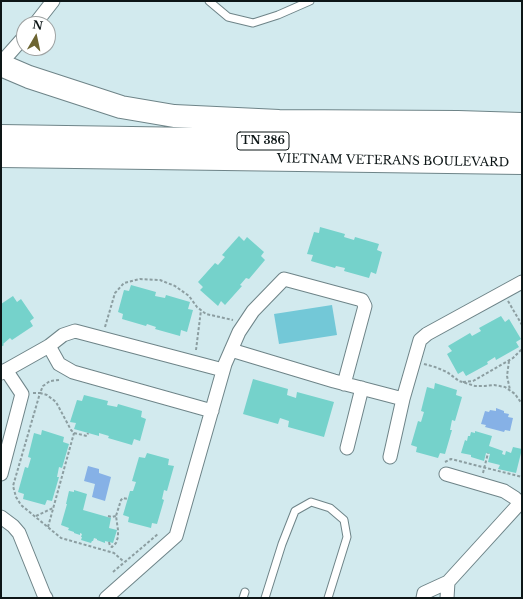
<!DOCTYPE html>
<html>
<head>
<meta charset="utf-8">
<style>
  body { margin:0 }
  #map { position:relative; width:523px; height:599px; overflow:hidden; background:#d2eaee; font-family:"Libre Baskerville",serif }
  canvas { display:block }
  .frame { position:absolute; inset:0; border:2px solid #0d1617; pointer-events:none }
  .north { position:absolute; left:16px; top:16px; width:40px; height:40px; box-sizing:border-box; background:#fff; border:1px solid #9ea2a2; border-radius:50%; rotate:9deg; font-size:11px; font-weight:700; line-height:16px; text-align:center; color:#0d1617 }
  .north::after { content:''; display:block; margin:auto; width:14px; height:18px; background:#6d6532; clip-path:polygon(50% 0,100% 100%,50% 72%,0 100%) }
</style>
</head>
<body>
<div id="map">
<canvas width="523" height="599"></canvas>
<div class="frame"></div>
<div class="north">N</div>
</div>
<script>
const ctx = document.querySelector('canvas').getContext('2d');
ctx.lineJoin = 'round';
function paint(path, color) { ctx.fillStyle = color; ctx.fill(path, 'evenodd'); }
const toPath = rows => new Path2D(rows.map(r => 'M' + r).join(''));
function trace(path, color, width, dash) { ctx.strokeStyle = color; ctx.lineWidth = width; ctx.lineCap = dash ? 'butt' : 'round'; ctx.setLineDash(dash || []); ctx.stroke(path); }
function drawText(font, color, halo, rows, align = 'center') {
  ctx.font = font + ' "Libre Baskerville",serif'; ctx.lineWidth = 3; ctx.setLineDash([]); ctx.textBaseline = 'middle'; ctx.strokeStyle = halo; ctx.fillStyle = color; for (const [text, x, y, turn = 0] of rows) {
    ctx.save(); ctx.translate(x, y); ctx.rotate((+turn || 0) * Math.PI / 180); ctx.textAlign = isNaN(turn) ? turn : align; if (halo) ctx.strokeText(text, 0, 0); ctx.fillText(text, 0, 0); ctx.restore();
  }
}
const green = toPath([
  [332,305,337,335,279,344,274,314]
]);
const water = toPath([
  [496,408,504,411,504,413,509,414,508,417,513,418,510,431,505,430,504,432,485,427,486,425,481,424,485,411,489,412,490,410,496,411],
  [88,466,99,469,99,473,111,477,105,501,92,497,95,484,84,481]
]);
const building = toPath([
  [320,227,345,234,344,237,354,240,355,237,379,244,377,250,382,252,376,274,371,272,369,278,344,271,345,268,336,266,335,268,311,261,313,255,307,254,314,232,319,233],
  [239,236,244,241,247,237,264,252,261,256,265,260,249,279,246,278,240,285,242,286,225,305,221,301,218,306,200,290,203,287,198,282,215,263,218,265,225,257,222,255],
  [131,285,156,292,155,296,165,298,166,295,190,302,188,309,193,310,187,332,181,330,180,336,155,329,156,327,147,324,146,326,122,319,123,314,118,312,124,290,129,291],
  [13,296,17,302,21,299,34,318,30,321,33,326,12,340,10,338,3,344,4,345,1,347,1,304],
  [501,316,505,322,509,319,521,339,516,342,519,347,496,360,495,357,487,362,488,364,466,376,463,371,458,374,447,354,452,351,448,346,470,333,472,336,481,331,479,328],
  [253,379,288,389,287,395,296,398,297,392,334,402,324,437,288,427,289,421,280,418,278,424,243,414],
  [435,383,457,390,456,395,462,397,455,421,452,420,450,430,452,430,445,454,440,453,438,458,416,452,417,447,411,445,418,421,421,422,424,412,421,411,427,387,434,389],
  [84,395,108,401,107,405,117,407,118,404,142,411,141,417,146,419,140,441,134,439,132,445,108,438,109,436,99,433,99,436,74,429,76,423,70,422,77,400,82,401],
  [42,430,64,437,63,442,69,444,62,468,59,467,57,477,59,477,52,501,47,500,45,505,23,499,24,494,18,492,25,467,28,468,31,458,28,457,34,433,41,435],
  [475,431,492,436,489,446,503,451,502,454,505,455,506,451,511,453,513,447,522,449,516,473,498,469,500,465,488,462,490,454,486,453,484,461,471,457,471,455,461,453,465,440,467,441,468,436,470,436,471,432,475,433],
  [147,453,169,459,168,465,174,466,167,491,164,490,162,499,164,500,157,524,152,523,151,528,128,522,129,517,123,515,130,491,133,491,136,482,132,481,139,457,145,458],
  [74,490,87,494,83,510,111,518,109,528,117,530,113,543,105,541,105,543,97,540,97,539,94,538,93,541,92,541,91,543,81,540,82,537,81,537,82,534,80,533,80,535,74,533,74,532,68,530,69,528,61,525,67,504,66,504,69,491,74,492]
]);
const path = toPath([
  [508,301,522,325],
  [105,327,115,293,124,283,140,279,160,280,175,286,189,296,197,307,206,314,233,320],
  [196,350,201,310],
  [509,361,507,376,510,390],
  [424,364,435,367,447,372,459,381,475,386,485,386,494,385,505,387,515,394,522,404],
  [59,380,50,381,43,386,40,393,47,395,56,402,71,430,74,433,87,436,88,433],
  [463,382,473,381,513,358,522,349],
  [33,393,40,393,13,486,16,497,21,505,61,538,114,553,124,562],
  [445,462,451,459,522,477],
  [483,473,488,453],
  [36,516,53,508],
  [108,516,112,517,116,516],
  [48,527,74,433],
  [109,542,110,546,112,547,116,543,118,537,118,530,116,516,121,500,123,498,128,499],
  [113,572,158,534]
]);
const lane = toPath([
  [209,1,228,17,253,23,278,15,310,1],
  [243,598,245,592],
  [265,598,282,544,295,511,311,502,330,508,344,520,347,537,328,598]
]);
const street = toPath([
  [35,24,53,1],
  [1,63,24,37],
  [49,346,59,364,73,372,212,411],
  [231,350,334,381,403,399],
  [1,373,49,346,63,335,75,331,223,370],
  [347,448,362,388],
  [390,457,403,399,420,340,427,334,522,282],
  [1,474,22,394,6,370],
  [446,474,504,491,515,498,520,503],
  [1,517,13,526,19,533,44,595,46,598],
  [448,582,520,503,522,502],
  [106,598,176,536,225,364,239,332,253,311,284,279,362,300,365,306,344,384],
  [423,598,424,593,448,582,447,598]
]);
const highway = toPath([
  [1,65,29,77,121,107,174,116,279,121,458,122,522,124],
  [1,136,522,144],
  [1,156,522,163]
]);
const shields = [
  [263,141,52]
];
const shieldNames = [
  ["TN 386",263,141]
];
const streetNames = [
  ["VIETNAM VETERANS BOULEVARD",393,161,1]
];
paint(green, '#73c8d7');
paint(water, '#86b1e6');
paint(building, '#75d2cb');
trace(lane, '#6e8488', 9);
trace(street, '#6e8488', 15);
trace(highway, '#6e8488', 24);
trace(path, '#8c9ea1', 2, [3, 2]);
trace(lane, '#fff', 7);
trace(street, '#fff', 13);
trace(highway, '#fff', 22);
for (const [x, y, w] of shields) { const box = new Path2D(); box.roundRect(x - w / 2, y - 9, w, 18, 3); ctx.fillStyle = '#fff'; ctx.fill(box); trace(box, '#0d1617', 1); }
drawText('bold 11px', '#0d1617', null, shieldNames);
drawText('12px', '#0d1617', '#fff', streetNames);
</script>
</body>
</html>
